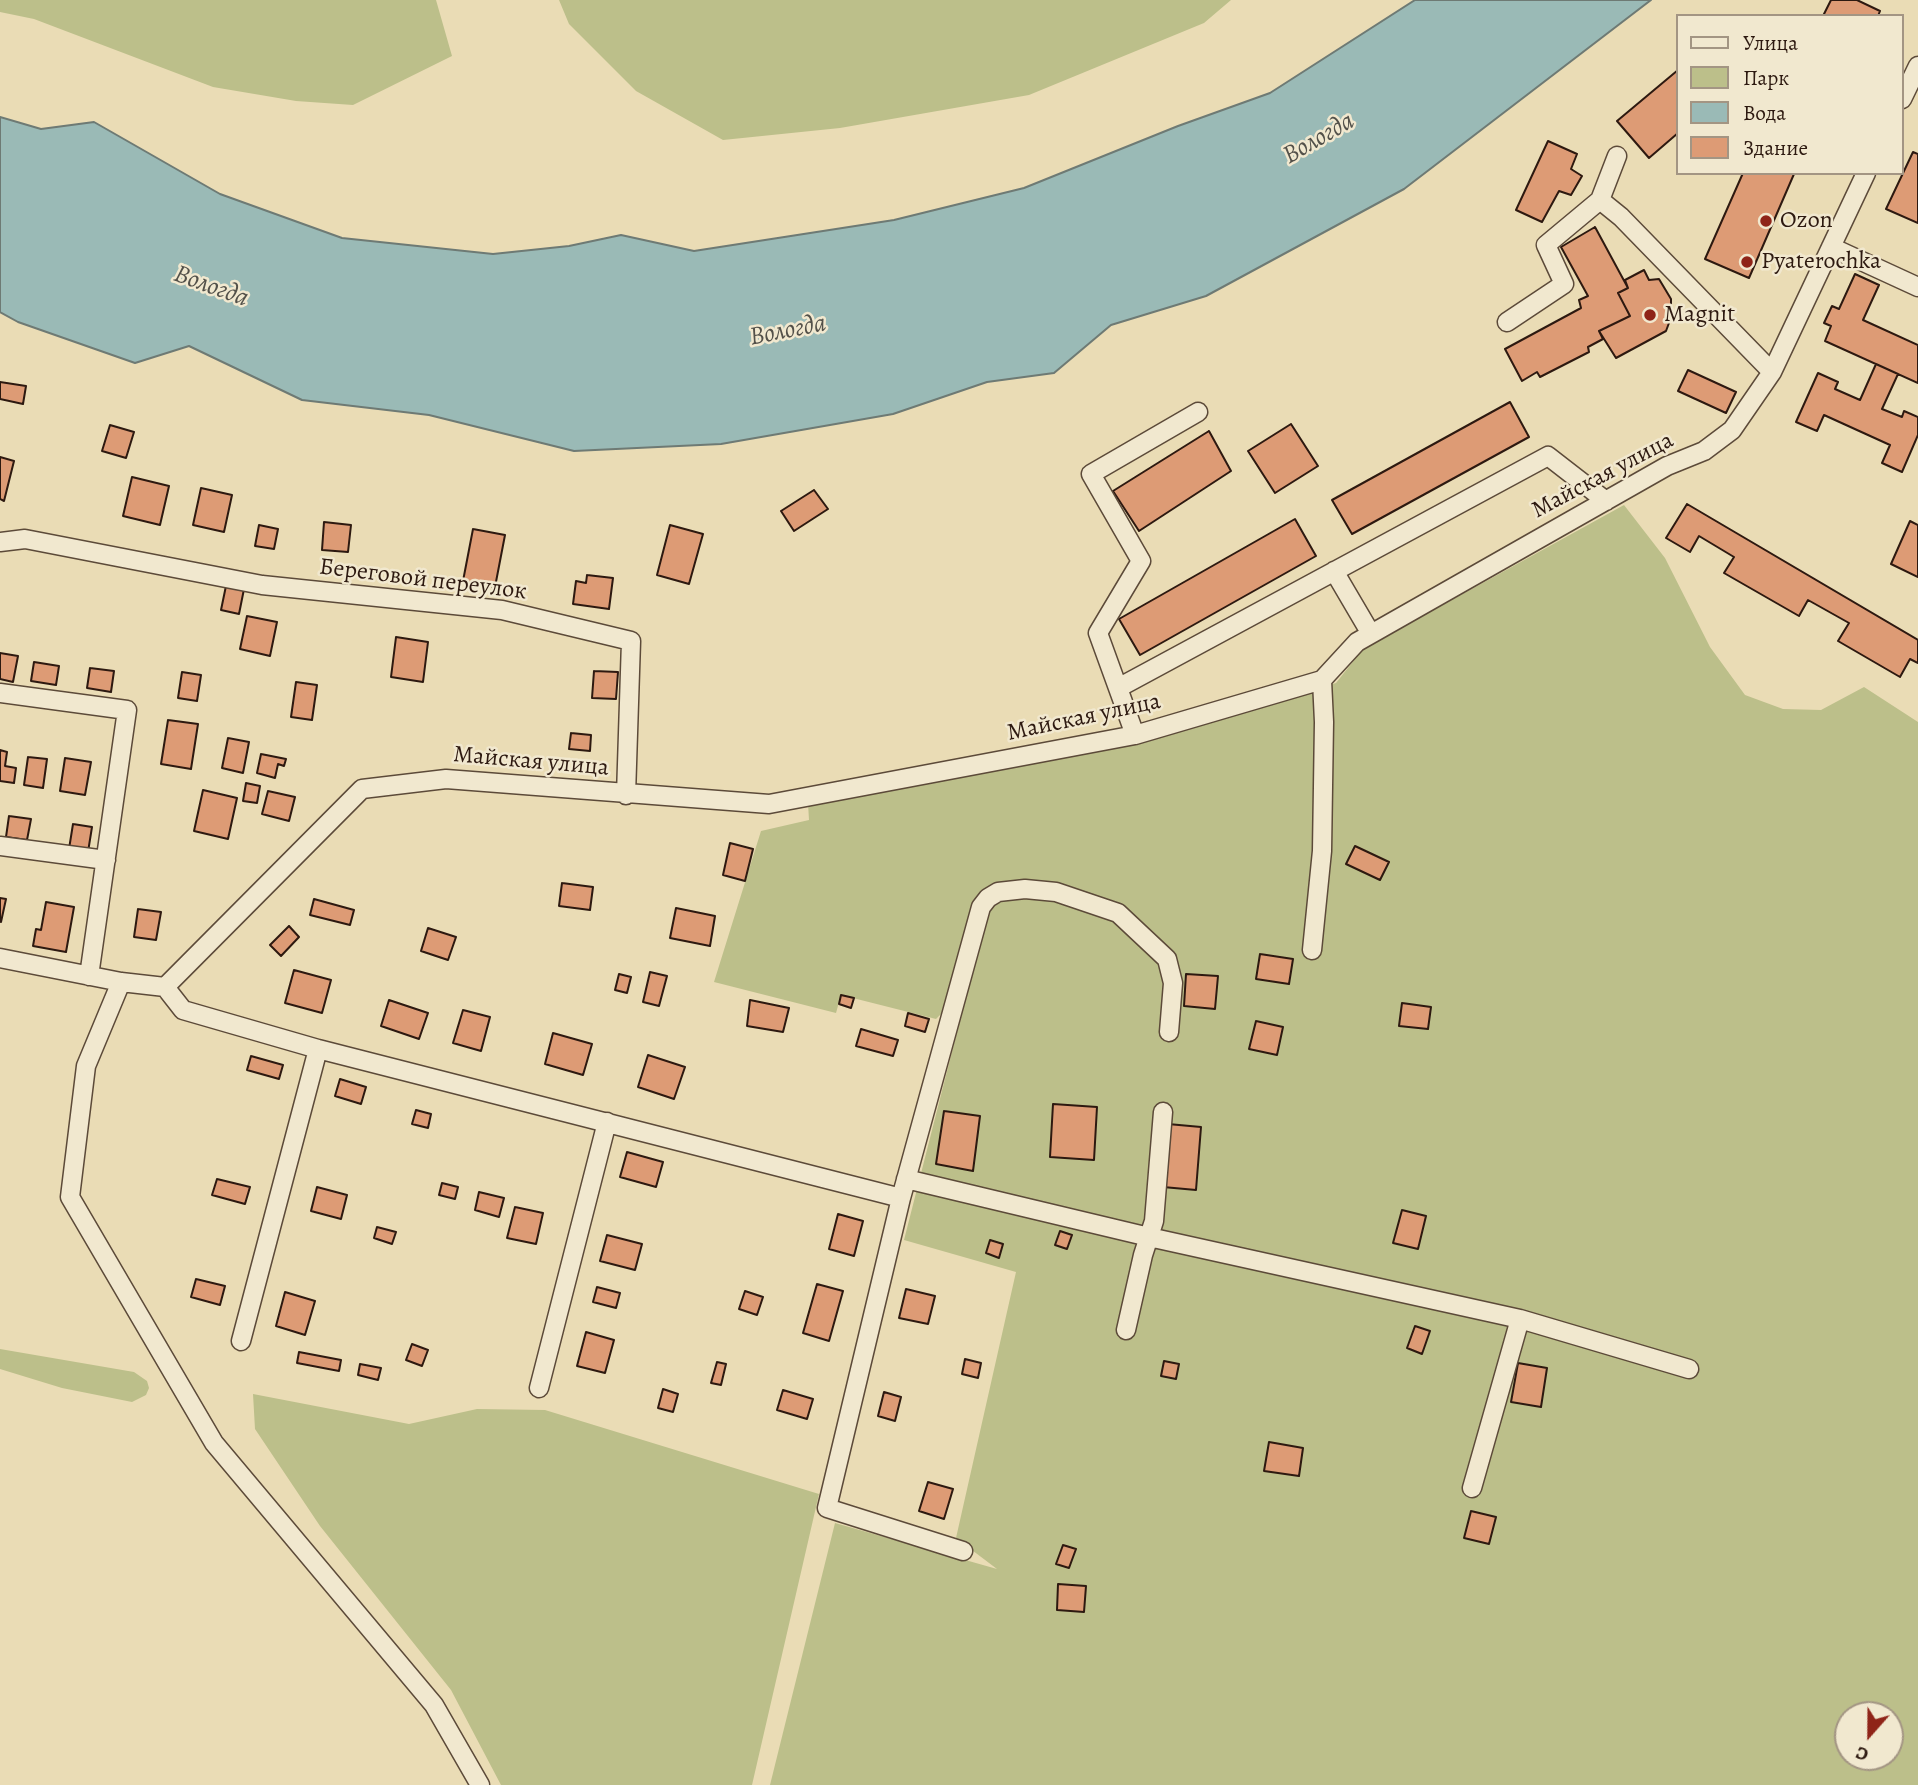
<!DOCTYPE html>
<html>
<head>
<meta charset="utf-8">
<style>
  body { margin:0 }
  #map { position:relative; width:1918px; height:1785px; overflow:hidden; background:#eadcb5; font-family:Alegreya,serif }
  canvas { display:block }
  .legend { position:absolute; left:1676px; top:14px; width:228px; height:161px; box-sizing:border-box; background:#f1e8cf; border:2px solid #a39583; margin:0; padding:9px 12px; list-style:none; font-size:21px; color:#2d1910 }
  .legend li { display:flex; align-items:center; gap:14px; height:35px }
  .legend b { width:35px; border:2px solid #a39583 }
  .north { position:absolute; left:1834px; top:1701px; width:70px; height:70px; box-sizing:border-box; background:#f1e8cf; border:2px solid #a39583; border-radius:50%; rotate:201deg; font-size:19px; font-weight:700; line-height:28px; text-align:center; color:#2d1910 }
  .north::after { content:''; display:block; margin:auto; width:24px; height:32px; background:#8f2418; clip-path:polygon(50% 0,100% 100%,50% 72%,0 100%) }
</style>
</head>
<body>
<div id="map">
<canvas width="1918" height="1785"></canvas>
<ul class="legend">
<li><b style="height:9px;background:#f1e8cf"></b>Улица</li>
<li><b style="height:19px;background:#bcbf8a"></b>Парк</li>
<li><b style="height:19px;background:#9abab6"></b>Вода</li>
<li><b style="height:19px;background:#dd9b75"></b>Здание</li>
</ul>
<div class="north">С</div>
</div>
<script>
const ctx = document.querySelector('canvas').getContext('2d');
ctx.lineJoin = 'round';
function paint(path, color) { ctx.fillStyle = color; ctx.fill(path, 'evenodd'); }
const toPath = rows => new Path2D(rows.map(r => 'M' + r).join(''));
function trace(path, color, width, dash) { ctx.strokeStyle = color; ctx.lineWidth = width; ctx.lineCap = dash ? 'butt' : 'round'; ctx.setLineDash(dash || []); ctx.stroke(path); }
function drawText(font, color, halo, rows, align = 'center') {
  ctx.font = font + ' Alegreya,serif'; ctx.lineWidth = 5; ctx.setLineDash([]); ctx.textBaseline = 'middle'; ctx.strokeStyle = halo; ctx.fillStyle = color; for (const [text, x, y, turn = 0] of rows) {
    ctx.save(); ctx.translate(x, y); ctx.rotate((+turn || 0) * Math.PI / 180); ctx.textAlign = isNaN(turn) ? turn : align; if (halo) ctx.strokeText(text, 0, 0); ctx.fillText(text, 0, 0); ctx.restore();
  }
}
const green = toPath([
  [0,0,436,0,452,56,353,105,296,101,213,87,34,19,0,12],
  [559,0,1231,0,1204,23,1029,95,840,128,723,140,636,91,569,24],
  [1624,505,1665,558,1710,647,1745,695,1783,709,1821,710,1864,687,1918,722,1918,1785,770,1785,835,1523,997,1569,956,1538,1016,1272,904,1240,994,887,944,1011,936,1019,841,995,836,1013,714,982,761,831,809,820,808,803,1137,741,1336,683,1363,649],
  [1848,1715,1890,1715,1890,1757,1848,1757],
  [0,1349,134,1372,147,1381,149,1388,146,1395,132,1402,62,1388,0,1369],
  [253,1394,409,1424,477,1409,545,1410,819,1494,752,1785,501,1785,451,1690,320,1526,255,1429]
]);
const water = toPath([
  [1415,0,1651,0,1404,189,1206,296,1111,325,1054,373,987,382,893,414,721,444,574,451,429,415,302,400,189,346,135,363,18,322,0,312,0,117,41,129,94,122,220,194,342,238,493,254,569,246,621,235,694,251,894,220,1024,188,1178,126,1270,93,1415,0]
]);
const building = toPath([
  [1831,0,1857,0,1880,11,1878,16,1823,16,1831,0],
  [1678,70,1678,133,1649,158,1617,121,1678,70],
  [1548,141,1577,154,1571,169,1582,176,1571,195,1559,191,1542,222,1516,210,1548,141],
  [1913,152,1918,154,1918,223,1886,209,1913,152],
  [1743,173,1794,174,1749,278,1705,259,1743,173],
  [1595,227,1628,288,1618,293,1630,316,1599,331,1603,339,1588,347,1589,352,1540,377,1537,372,1522,381,1505,349,1581,308,1579,300,1588,296,1561,247,1595,227],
  [1644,270,1649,280,1659,279,1671,299,1671,314,1669,323,1666,331,1616,358,1599,331,1630,316,1618,293,1628,288,1625,280,1644,270],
  [1855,274,1879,285,1863,320,1918,345,1918,383,1825,341,1831,326,1824,323,1832,306,1839,309,1855,274],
  [1876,364,1898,374,1882,409,1902,417,1904,411,1918,417,1918,435,1902,472,1882,463,1890,445,1824,415,1817,431,1796,422,1818,373,1838,382,1835,389,1860,400,1876,364],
  [1688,370,1736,392,1726,413,1678,391,1688,370],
  [0,382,26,386,23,404,0,399,0,382],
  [1510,402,1529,437,1352,534,1332,500,1510,402],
  [1291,424,1318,466,1275,493,1248,451,1291,424],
  [110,425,134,432,126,458,102,451,110,425],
  [1209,431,1231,471,1139,531,1113,491,1209,431],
  [0,457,14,461,4,501,0,499,0,457],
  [132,477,169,486,160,525,123,516,132,477],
  [201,488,232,495,224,532,193,525,201,488],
  [814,490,828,509,794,531,781,511,814,490],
  [1687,504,1918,640,1918,663,1910,659,1900,677,1838,641,1849,623,1808,600,1799,616,1724,573,1734,557,1699,536,1690,552,1666,538,1687,504],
  [1295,519,1316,556,1140,655,1119,619,1295,519],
  [1910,521,1918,525,1918,577,1891,564,1910,521],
  [324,522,351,525,348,552,322,550,324,522],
  [259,525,278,529,274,549,255,546,259,525],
  [670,525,703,534,689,584,657,575,670,525],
  [473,529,505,535,495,587,463,581,473,529],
  [587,575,613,578,609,609,573,604,576,581,586,583,587,575],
  [227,581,245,584,239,614,221,610,227,581],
  [247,616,277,622,270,656,240,649,247,616],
  [396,637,428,642,423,682,391,677,396,637],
  [0,653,18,656,13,682,0,679,0,653],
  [34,662,59,666,56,685,31,681,34,662],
  [90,668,114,671,111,692,87,688,90,668],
  [594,671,618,672,616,699,592,698,594,671],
  [182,672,201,675,197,701,178,698,182,672],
  [296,682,317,685,312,720,291,717,296,682],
  [168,720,198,724,191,769,161,764,168,720],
  [571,733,591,735,590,751,569,749,571,733],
  [228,738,249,742,243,773,222,768,228,738],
  [0,750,7,752,5,766,16,768,14,783,0,781,0,750],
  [261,754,286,759,284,766,278,764,275,778,257,773,261,754],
  [28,757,47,759,43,788,24,785,28,757],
  [65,758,91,762,85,795,60,791,65,758],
  [246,783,260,786,257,803,243,801,246,783],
  [203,790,237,798,228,839,194,831,203,790],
  [268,791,295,797,289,821,262,814,268,791],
  [9,816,31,819,27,840,6,837,9,816],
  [73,824,92,827,88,852,69,849,73,824],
  [730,843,753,849,745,881,723,875,730,843],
  [1355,846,1389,862,1380,880,1346,864,1355,846],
  [562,883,593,887,590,910,559,906,562,883],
  [0,898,6,899,1,922,0,921,0,898],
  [314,899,354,910,350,925,310,915,314,899],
  [46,902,74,907,66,952,33,946,36,929,41,930,46,902],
  [676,908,715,916,710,946,670,938,676,908],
  [138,909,161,912,156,940,134,937,138,909],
  [289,926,299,937,281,956,270,945,289,926],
  [428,928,456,937,448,960,421,951,428,928],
  [1260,954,1293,959,1289,984,1256,979,1260,954],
  [294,970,331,980,322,1013,285,1003,294,970],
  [650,972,667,976,659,1006,643,1002,650,972],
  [619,974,631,977,627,993,615,990,619,974],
  [1186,974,1218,976,1215,1009,1184,1006,1186,974],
  [841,995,854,998,851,1008,839,1004,841,995],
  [389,1000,428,1013,419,1039,381,1026,389,1000],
  [750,1000,789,1008,783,1032,747,1026,750,1000],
  [1402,1003,1431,1007,1428,1029,1399,1026,1402,1003],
  [463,1010,490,1017,481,1051,453,1043,463,1010],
  [908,1013,929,1019,925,1032,905,1026,908,1013],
  [1256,1021,1283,1027,1277,1055,1249,1049,1256,1021],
  [861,1029,898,1040,893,1056,856,1046,861,1029],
  [553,1033,592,1044,583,1075,545,1064,553,1033],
  [648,1055,685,1067,674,1099,638,1087,648,1055],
  [251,1056,283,1065,279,1079,247,1070,251,1056],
  [340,1079,366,1087,361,1104,335,1096,340,1079],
  [1053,1104,1097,1107,1094,1160,1050,1157,1053,1104],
  [416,1110,431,1114,428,1128,412,1124,416,1110],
  [944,1111,980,1116,973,1171,936,1164,944,1111],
  [1168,1124,1201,1127,1196,1190,1163,1187,1168,1124],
  [627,1152,663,1162,656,1187,620,1177,627,1152],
  [217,1179,250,1187,245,1204,212,1195,217,1179],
  [442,1183,458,1187,455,1199,439,1195,442,1183],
  [317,1187,347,1195,341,1219,311,1211,317,1187],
  [479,1192,504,1198,499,1217,475,1210,479,1192],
  [515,1207,543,1213,536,1244,507,1238,515,1207],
  [1402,1210,1426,1216,1418,1249,1393,1243,1402,1210],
  [838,1214,863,1221,854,1256,829,1249,838,1214],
  [377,1227,396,1232,392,1244,374,1238,377,1227],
  [1060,1231,1072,1235,1067,1249,1055,1245,1060,1231],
  [607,1235,642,1244,635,1270,600,1261,607,1235],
  [990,1240,1003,1244,999,1258,986,1253,990,1240],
  [196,1279,225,1286,220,1305,191,1297,196,1279],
  [817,1284,843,1291,829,1341,803,1333,817,1284],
  [597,1287,620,1293,616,1308,593,1302,597,1287],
  [906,1289,935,1296,928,1324,899,1318,906,1289],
  [745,1291,763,1297,757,1315,739,1309,745,1291],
  [285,1292,315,1301,305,1335,276,1326,285,1292],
  [1415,1326,1430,1331,1422,1354,1407,1348,1415,1326],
  [586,1332,614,1340,605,1373,577,1366,586,1332],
  [412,1344,428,1350,422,1366,406,1360,412,1344],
  [299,1352,341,1360,339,1371,297,1363,299,1352],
  [965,1359,981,1363,978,1378,962,1374,965,1359],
  [1164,1361,1179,1364,1176,1379,1161,1376,1164,1361],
  [717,1362,726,1364,721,1385,711,1383,717,1362],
  [1518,1363,1547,1368,1541,1407,1511,1402,1518,1363],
  [360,1364,381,1368,378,1380,358,1375,360,1364],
  [663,1389,678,1394,673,1412,658,1408,663,1389],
  [783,1390,813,1399,807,1419,777,1410,783,1390],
  [884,1392,901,1397,895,1421,878,1416,884,1392],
  [1269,1442,1303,1448,1299,1476,1264,1471,1269,1442],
  [928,1482,953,1489,944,1519,919,1511,928,1482],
  [1471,1511,1496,1517,1489,1544,1464,1538,1471,1511],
  [1063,1545,1076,1549,1069,1568,1056,1564,1063,1545],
  [1058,1584,1086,1586,1084,1612,1057,1610,1058,1584]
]);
const minor = toPath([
  [1902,99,1918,66],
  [1600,200,1617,156],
  [1831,247,1918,287],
  [1507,322,1564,284,1546,245,1600,200,1621,217,1772,372],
  [0,542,25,539,262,585,502,610,631,641,626,795],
  [1334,571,1371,634],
  [1118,688,1548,456,1606,501],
  [0,693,127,710,89,976],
  [1135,735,1098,633,1141,561,1091,474,1198,412],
  [0,846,106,860],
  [1312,950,1322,851,1324,722,1322,680],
  [0,958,121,982,165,987,183,1010,318,1049,901,1198],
  [121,982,86,1066,70,1197,214,1443,434,1705,480,1785],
  [165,987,362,789,446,779,769,804,1135,735,1322,680,1357,642,1667,466,1704,451,1732,430,1772,372,1866,173],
  [906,1179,1149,1237,1520,1319,1689,1369],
  [1126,1330,1143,1255,1154,1221,1163,1112],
  [241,1341,318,1049],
  [539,1388,607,1122],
  [1472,1488,1520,1319],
  [963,1551,827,1508,901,1198,981,907,988,898,998,892,1025,889,1056,892,1118,913,1167,959,1173,983,1169,1032]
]);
const markers = [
  [1766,221,7,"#8f2418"],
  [1747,262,7,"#8f2418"],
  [1650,315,7,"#8f2418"]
];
const poiNames = [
  ["Ozon",1780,221],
  ["Pyaterochka",1761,262],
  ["Magnit",1664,315]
];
const streetNames = [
  ["Майская улица",1603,476,-28],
  ["Береговой переулок",423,580,7],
  ["Майская улица",1084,718,-12],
  ["Майская улица",531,762,5]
];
const waterNames = [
  ["Вологда",1319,139,-30],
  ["Вологда",211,287,20],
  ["Вологда",788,331,-11]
];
paint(green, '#bcbf8a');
paint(water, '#9abab6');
trace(water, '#6e7a74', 2);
paint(building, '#dd9b75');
trace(building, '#2d1910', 2);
trace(minor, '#5c4a39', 21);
trace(minor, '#f1e8cf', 18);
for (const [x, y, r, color] of markers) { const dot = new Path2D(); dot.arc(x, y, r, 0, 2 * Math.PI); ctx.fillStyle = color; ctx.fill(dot); trace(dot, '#f1e8cf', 2.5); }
drawText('24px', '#2d1910', '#f1e8cf', poiNames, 'left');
drawText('24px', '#2d1910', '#f1e8cf', streetNames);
drawText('italic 26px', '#53514a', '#f1e8cf', waterNames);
</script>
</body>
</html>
